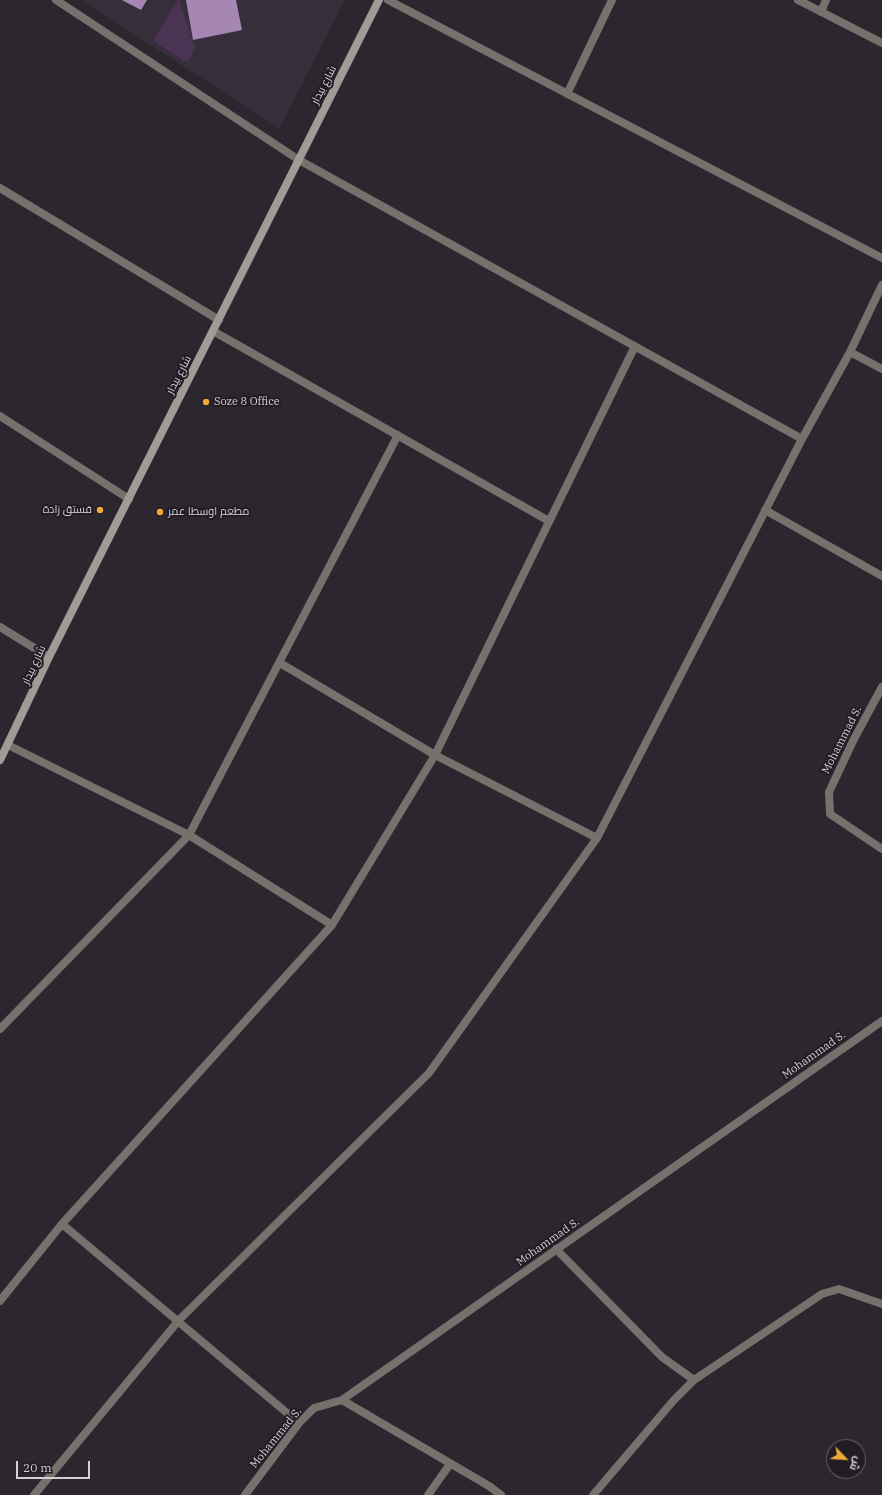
<!DOCTYPE html>
<html>
<head>
<meta charset="utf-8">
<style>
  body { margin:0 }
  #map { position:relative; width:882px; height:1495px; overflow:hidden; background:#2c262e; font-family:"IBM Plex Serif",Cairo,serif }
  canvas { display:block }
  .north { position:absolute; left:826px; top:1439px; width:40px; height:40px; box-sizing:border-box; background:#221c24; border:1px solid #69646b; border-radius:50%; rotate:115deg; font-size:11px; font-weight:700; line-height:16px; text-align:center; color:#d4d0d5 }
  .north::after { content:''; display:block; margin:auto; width:14px; height:18px; background:#ebaa39; clip-path:polygon(50% 0,100% 100%,50% 72%,0 100%) }
  .scale { position:absolute; left:16px; top:1461px; width:74px; height:18px; box-sizing:border-box; border:2px solid #d4d0d5; border-top:0; padding-left:5px; font-size:12px; line-height:14px; white-space:nowrap; color:#d4d0d5; -webkit-text-stroke:3px #221c24; paint-order:stroke }
</style>
</head>
<body>
<div id="map">
<canvas width="882" height="1495"></canvas>
<div class="north">ش</div>
<div class="scale">20 m</div>
</div>
<script>
const ctx = document.querySelector('canvas').getContext('2d');
ctx.lineJoin = 'round';
function paint(path, color) { ctx.fillStyle = color; ctx.fill(path, 'evenodd'); }
const toPath = rows => new Path2D(rows.map(r => 'M' + r).join(''));
function trace(path, color, width, dash) { ctx.strokeStyle = color; ctx.lineWidth = width; ctx.lineCap = dash ? 'butt' : 'round'; ctx.setLineDash(dash || []); ctx.stroke(path); }
function drawText(font, color, halo, rows, align = 'center') {
  ctx.font = font + ' "IBM Plex Serif",Cairo,serif'; ctx.lineWidth = 4; ctx.setLineDash([]); ctx.textBaseline = 'middle'; ctx.strokeStyle = halo; ctx.fillStyle = color; for (const [text, x, y, turn = 0] of rows) {
    ctx.save(); ctx.translate(x, y); ctx.rotate((+turn || 0) * Math.PI / 180); ctx.textAlign = isNaN(turn) ? turn : align; if (halo) ctx.strokeText(text, 0, 0); ctx.fillText(text, 0, 0); ctx.restore();
  }
}
const built = toPath([
  [82,0,345,0,279,129]
]);
const green = toPath([
  [178,0,179,0,195,48,188,63,153,41]
]);
const building = toPath([
  [122,0,147,0,141,10],
  [186,0,236,0,242,30,193,40]
]);
const street = toPath([
  [56,0,299,160,802,439],
  [388,0,882,258],
  [798,0,882,43],
  [821,12,826,0],
  [567,94,612,0],
  [0,188,219,320],
  [213,331,549,521],
  [850,352,882,369],
  [0,416,129,499],
  [765,510,882,576],
  [0,627,49,657],
  [280,663,435,755,597,838,802,439,850,352,882,285],
  [882,687,853,741,829,792,830,814,882,849],
  [8,745,189,835,332,925],
  [0,1029,189,835,398,435],
  [62,1224,299,1423],
  [556,1249,662,1357,694,1380,673,1401,593,1495],
  [0,1301,62,1224,332,925,435,755,635,346],
  [694,1380,822,1294,839,1289,882,1304],
  [342,1400,489,1486,501,1495],
  [34,1495,179,1320,429,1073,597,838],
  [245,1495,299,1423,314,1408,342,1400,882,1021],
  [428,1495,450,1464]
]);
const secondary = toPath([
  [0,760,49,657,379,0]
]);
const markers = [
  [206,402,4,"#ebaa39"],
  [100,510,4,"#ebaa39"],
  [160,512,4,"#ebaa39"]
];
const streetNames = [
  ["شارع بيدار",324,85,-63],
  ["شارع بيدار",179,375,-63],
  ["شارع بيدار",34,665,-65],
  ["Mohammad S.",842,740,-63],
  ["Mohammad S.",814,1055,-35],
  ["Mohammad S.",548,1242,-35],
  ["Mohammad S.",276,1438,-51]
];
const poiNames = [
  ["Soze 8 Office",214,402],
  ["فستق زادة",92,510,"right"],
  ["مطعم اوسطا عمر",168,512]
];
paint(built, '#372e3b');
paint(green, '#4b3354');
paint(building, '#a686b3');
trace(street, '#75716d', 8);
trace(secondary, '#a09b94', 8);
for (const [x, y, r, color] of markers) { const dot = new Path2D(); dot.arc(x, y, r, 0, 2 * Math.PI); ctx.fillStyle = color; ctx.fill(dot); trace(dot, '#221c24', 1.5); }
drawText('11px', '#d4d0d5', '#221c24', streetNames);
drawText('11px', '#d4d0d5', '#221c24', poiNames, 'left');
</script>
</body>
</html>
